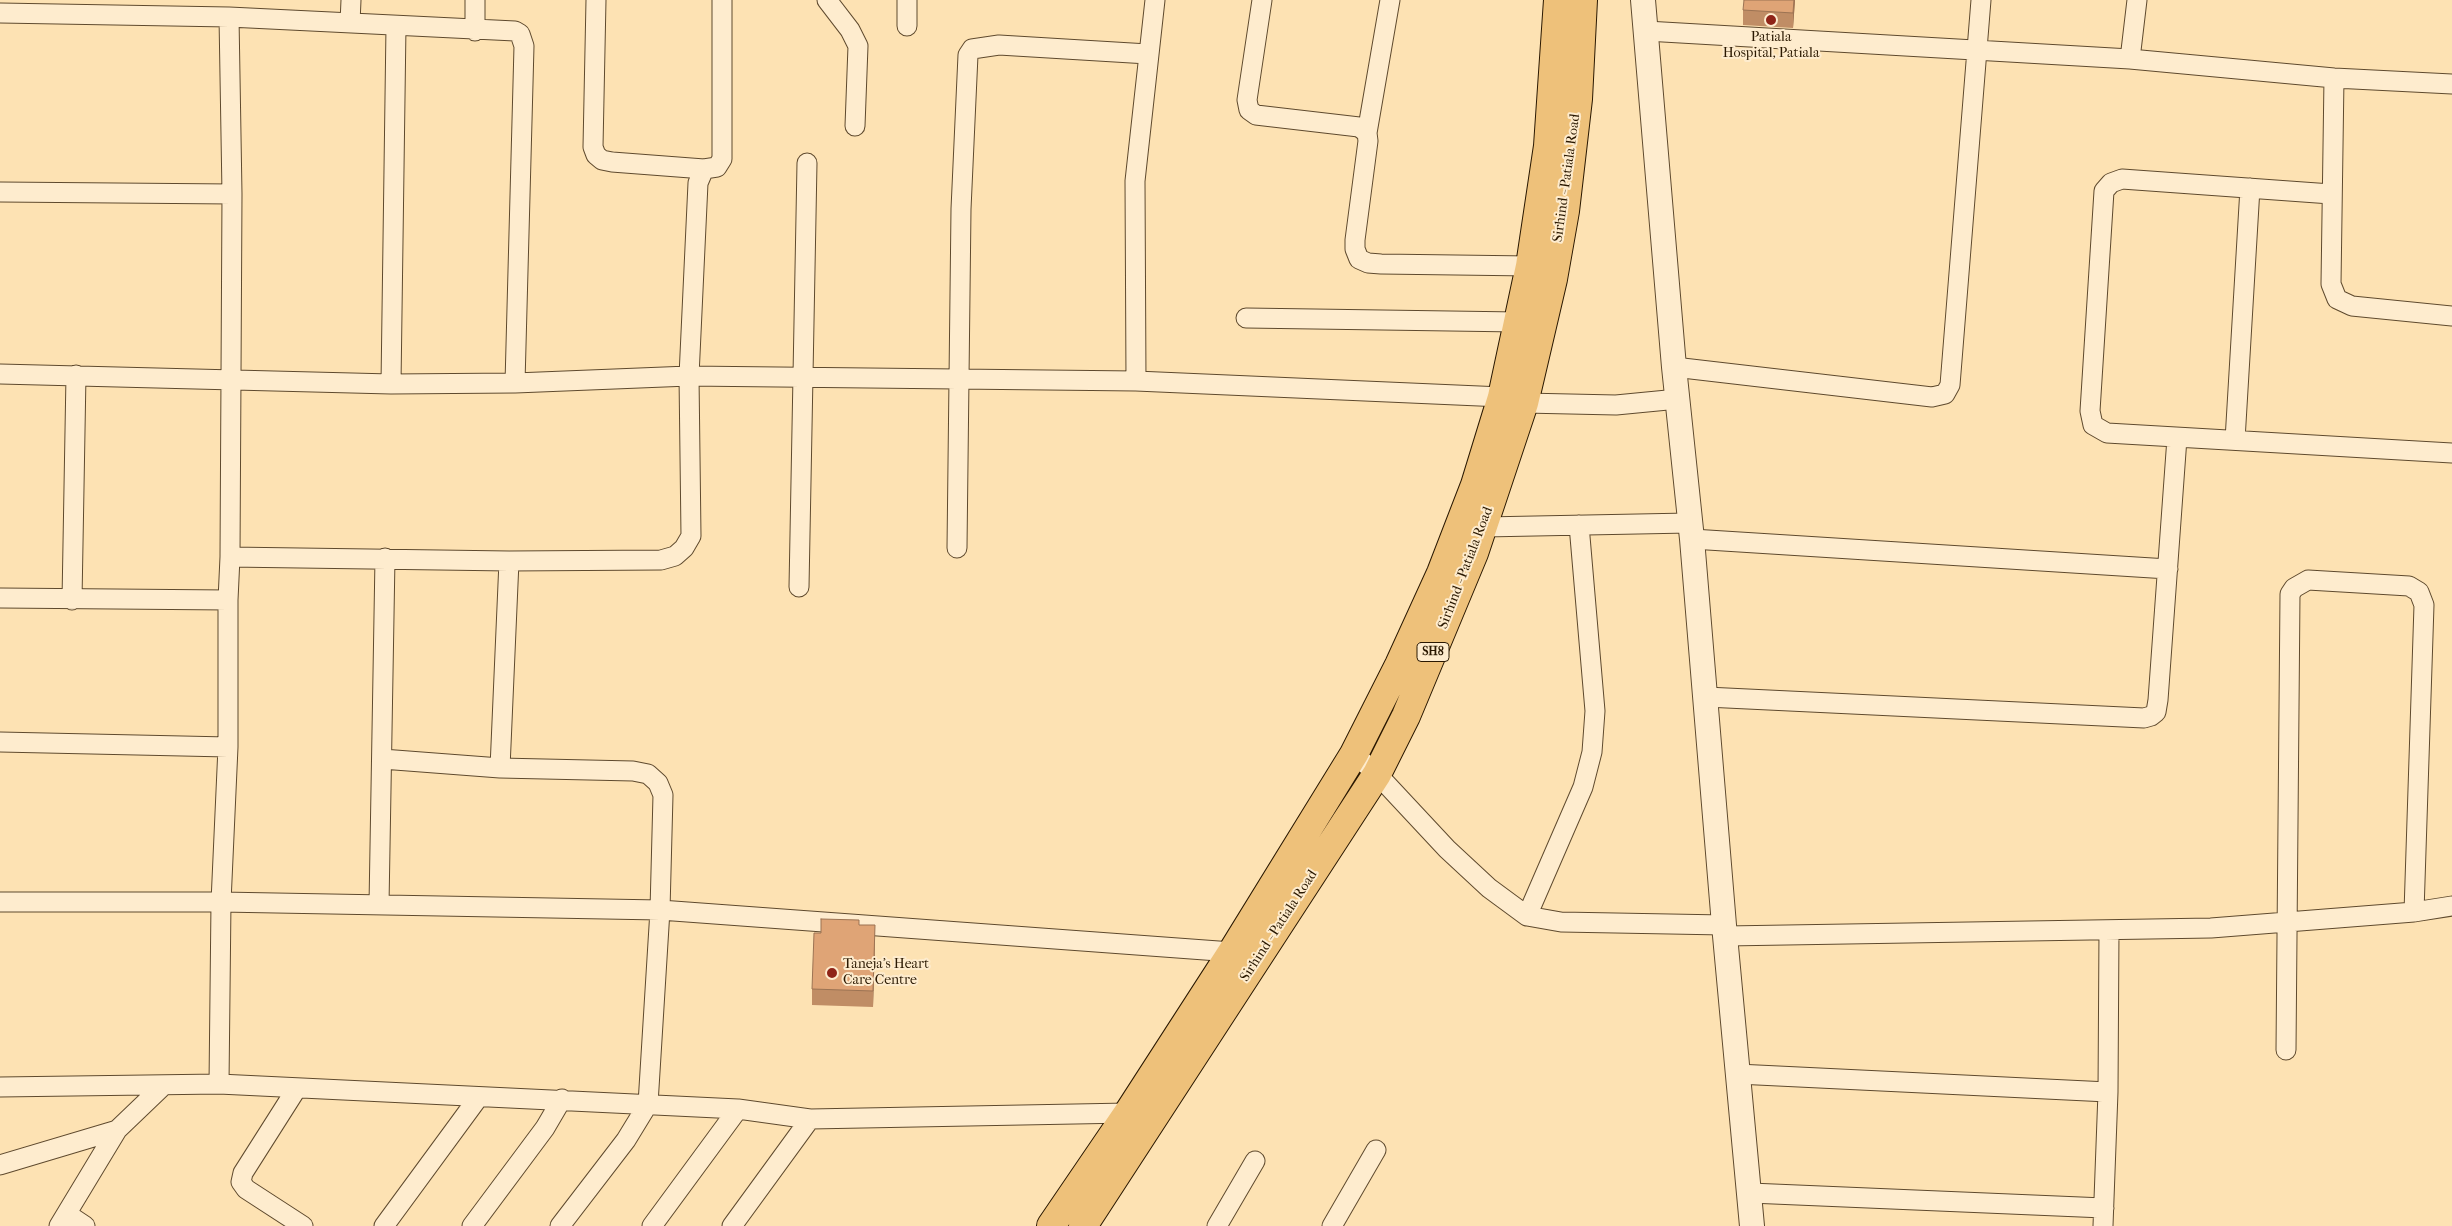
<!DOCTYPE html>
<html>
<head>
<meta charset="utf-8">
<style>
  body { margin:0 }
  canvas { display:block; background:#fde2b3 }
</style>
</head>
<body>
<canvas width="2452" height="1226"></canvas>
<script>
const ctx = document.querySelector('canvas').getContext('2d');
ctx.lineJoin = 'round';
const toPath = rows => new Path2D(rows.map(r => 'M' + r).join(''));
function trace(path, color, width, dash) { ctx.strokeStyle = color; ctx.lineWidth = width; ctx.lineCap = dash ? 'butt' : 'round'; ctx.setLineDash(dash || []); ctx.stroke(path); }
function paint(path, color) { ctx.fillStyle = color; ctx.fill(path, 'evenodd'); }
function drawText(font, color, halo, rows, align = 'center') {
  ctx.font = font + ' "IM FELL French Canon",serif'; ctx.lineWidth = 4; ctx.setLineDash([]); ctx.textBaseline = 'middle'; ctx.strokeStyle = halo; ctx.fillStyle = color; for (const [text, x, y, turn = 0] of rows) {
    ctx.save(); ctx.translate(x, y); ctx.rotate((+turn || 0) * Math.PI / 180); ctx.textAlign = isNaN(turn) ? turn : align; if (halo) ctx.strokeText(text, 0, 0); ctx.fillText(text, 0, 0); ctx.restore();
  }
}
const minor = toPath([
  [596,0,593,147,596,155,602,160,612,162,704,169],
  [827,0,850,30,858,46,855,126],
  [1262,0,1247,100,1249,110,1256,115,1359,127,1367,133],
  [1390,0,1367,133,1368,141,1355,240,1355,249,1359,259,1368,263,1381,264,1530,266],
  [0,13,229,17,515,31,520,34,524,46,515,383],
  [350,23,351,0],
  [907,26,907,0],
  [475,31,475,0],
  [1646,31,2130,59,2334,78,2452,84],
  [2130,59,2137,0],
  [2334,78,2331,284,2337,299,2352,306,2452,316],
  [0,192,232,194],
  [2331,194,2122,179,2111,183,2104,191,2090,411,2093,425,2107,433,2452,453],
  [1246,318,1518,322],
  [1674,367,1932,397,1945,394,1950,385,1981,0],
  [0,374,391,384,515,383,689,376,1136,381,1502,397],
  [1136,381,1135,181,1155,0],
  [391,384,396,26],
  [1524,403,1616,405,1678,399],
  [2235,440,2250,188],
  [1484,527,1689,523],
  [1692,539,2168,569],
  [957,548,961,209,968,55,972,49,999,45,1148,54],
  [230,557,509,561,661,560,675,556,684,548,691,536,689,376,698,183,704,169,717,167,722,159,722,0],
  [799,587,807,163],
  [0,598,228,600],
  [72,600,76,375],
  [1706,697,2144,718,2151,716,2156,712,2158,700,2177,438],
  [0,742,228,747],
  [1354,754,1377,774,1447,849,1489,888,1527,916,1561,922,1724,925],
  [382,759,500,768,633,771,648,774,658,783,663,795,660,910,648,1104,626,1140,560,1226],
  [500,768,509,561],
  [0,902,221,902,660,910,1232,952],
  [379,905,385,558],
  [1527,916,1583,787,1592,752,1595,711,1579,525],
  [1726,936,2211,928,2414,912,2452,906],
  [2286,1050,2290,594,2294,588,2308,580,2409,586,2419,592,2424,605,2414,912],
  [1737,1074,2108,1092],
  [219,1084,221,902,228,747,228,600,230,557,232,194,229,17],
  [0,1087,219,1084,738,1109,810,1119,1128,1113],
  [297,1088,243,1173,241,1182,246,1189,303,1226],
  [0,1165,117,1130,164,1085],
  [1750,1193,2104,1208],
  [67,1214,85,1226],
  [59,1226,117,1130],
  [384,1226,478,1098],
  [472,1226,545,1128,562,1099],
  [652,1226,738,1109],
  [732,1226,810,1119],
  [1217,1226,1255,1161],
  [1332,1226,1376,1150],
  [2103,1226,2108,1092,2109,930]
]);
const tertiary = toPath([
  [1643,0,1674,367,1692,539,1724,925,1752,1226]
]);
const primary = toPath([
  [1051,1226,1128,1113,1232,952,1354,754,1399,665,1441,573,1475,485,1502,397,1530,266,1548,146,1558,0],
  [1083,1226,1377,774,1406,716,1474,553,1524,403,1553,279,1565,211,1578,99,1583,0]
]);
const wall = toPath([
  [1795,0,1793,28,1743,25,1743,10],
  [859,925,875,941,873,1007,812,1005,812,989]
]);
const shadedWall = toPath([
  [1794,0,1795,0,1793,28,1793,13],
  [875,925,875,941,873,1007,873,991]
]);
const building = toPath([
  [1744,0,1794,0,1793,13,1743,10,1744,0],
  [821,919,859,920,859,925,875,925,873,991,812,989,814,933,821,933,821,919]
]);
const markers = [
  [1771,20,6,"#8f2418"],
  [832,973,6,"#8f2418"]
];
const shields = [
  [1433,652,32]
];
const shieldNames = [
  ["SH8",1433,652]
];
const poiNames = [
  ["Patiala",1771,38],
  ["Hospital, Patiala",1771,54],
  ["Taneja's Heart",843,965,"left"],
  ["Care Centre",843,981,"left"]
];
const streetNames = [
  ["Sirhind - Patiala Road",1567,178,-82],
  ["Sirhind - Patiala Road",1466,568,-69],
  ["Sirhind - Patiala Road",1279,926,-57]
];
trace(minor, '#5f4a2e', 21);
trace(tertiary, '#5f4a2e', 26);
trace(primary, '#2a1801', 30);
trace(minor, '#feecce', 19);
trace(tertiary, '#feecce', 24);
trace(primary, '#eec17a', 28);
paint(wall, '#c08d65');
paint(shadedWall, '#9c7353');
paint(building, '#dfa476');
trace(building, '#9c7353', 1);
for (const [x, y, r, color] of markers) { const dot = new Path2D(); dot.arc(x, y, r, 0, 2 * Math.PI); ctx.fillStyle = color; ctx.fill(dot); trace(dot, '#feecce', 2); }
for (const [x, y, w] of shields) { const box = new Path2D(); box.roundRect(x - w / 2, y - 9.5, w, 19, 4); ctx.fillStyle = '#feecce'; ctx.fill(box); trace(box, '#2a1801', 1); }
drawText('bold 12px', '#2a1801', null, shieldNames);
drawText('14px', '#2a1801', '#feecce', poiNames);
drawText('14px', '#2a1801', '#feecce', streetNames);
</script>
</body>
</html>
